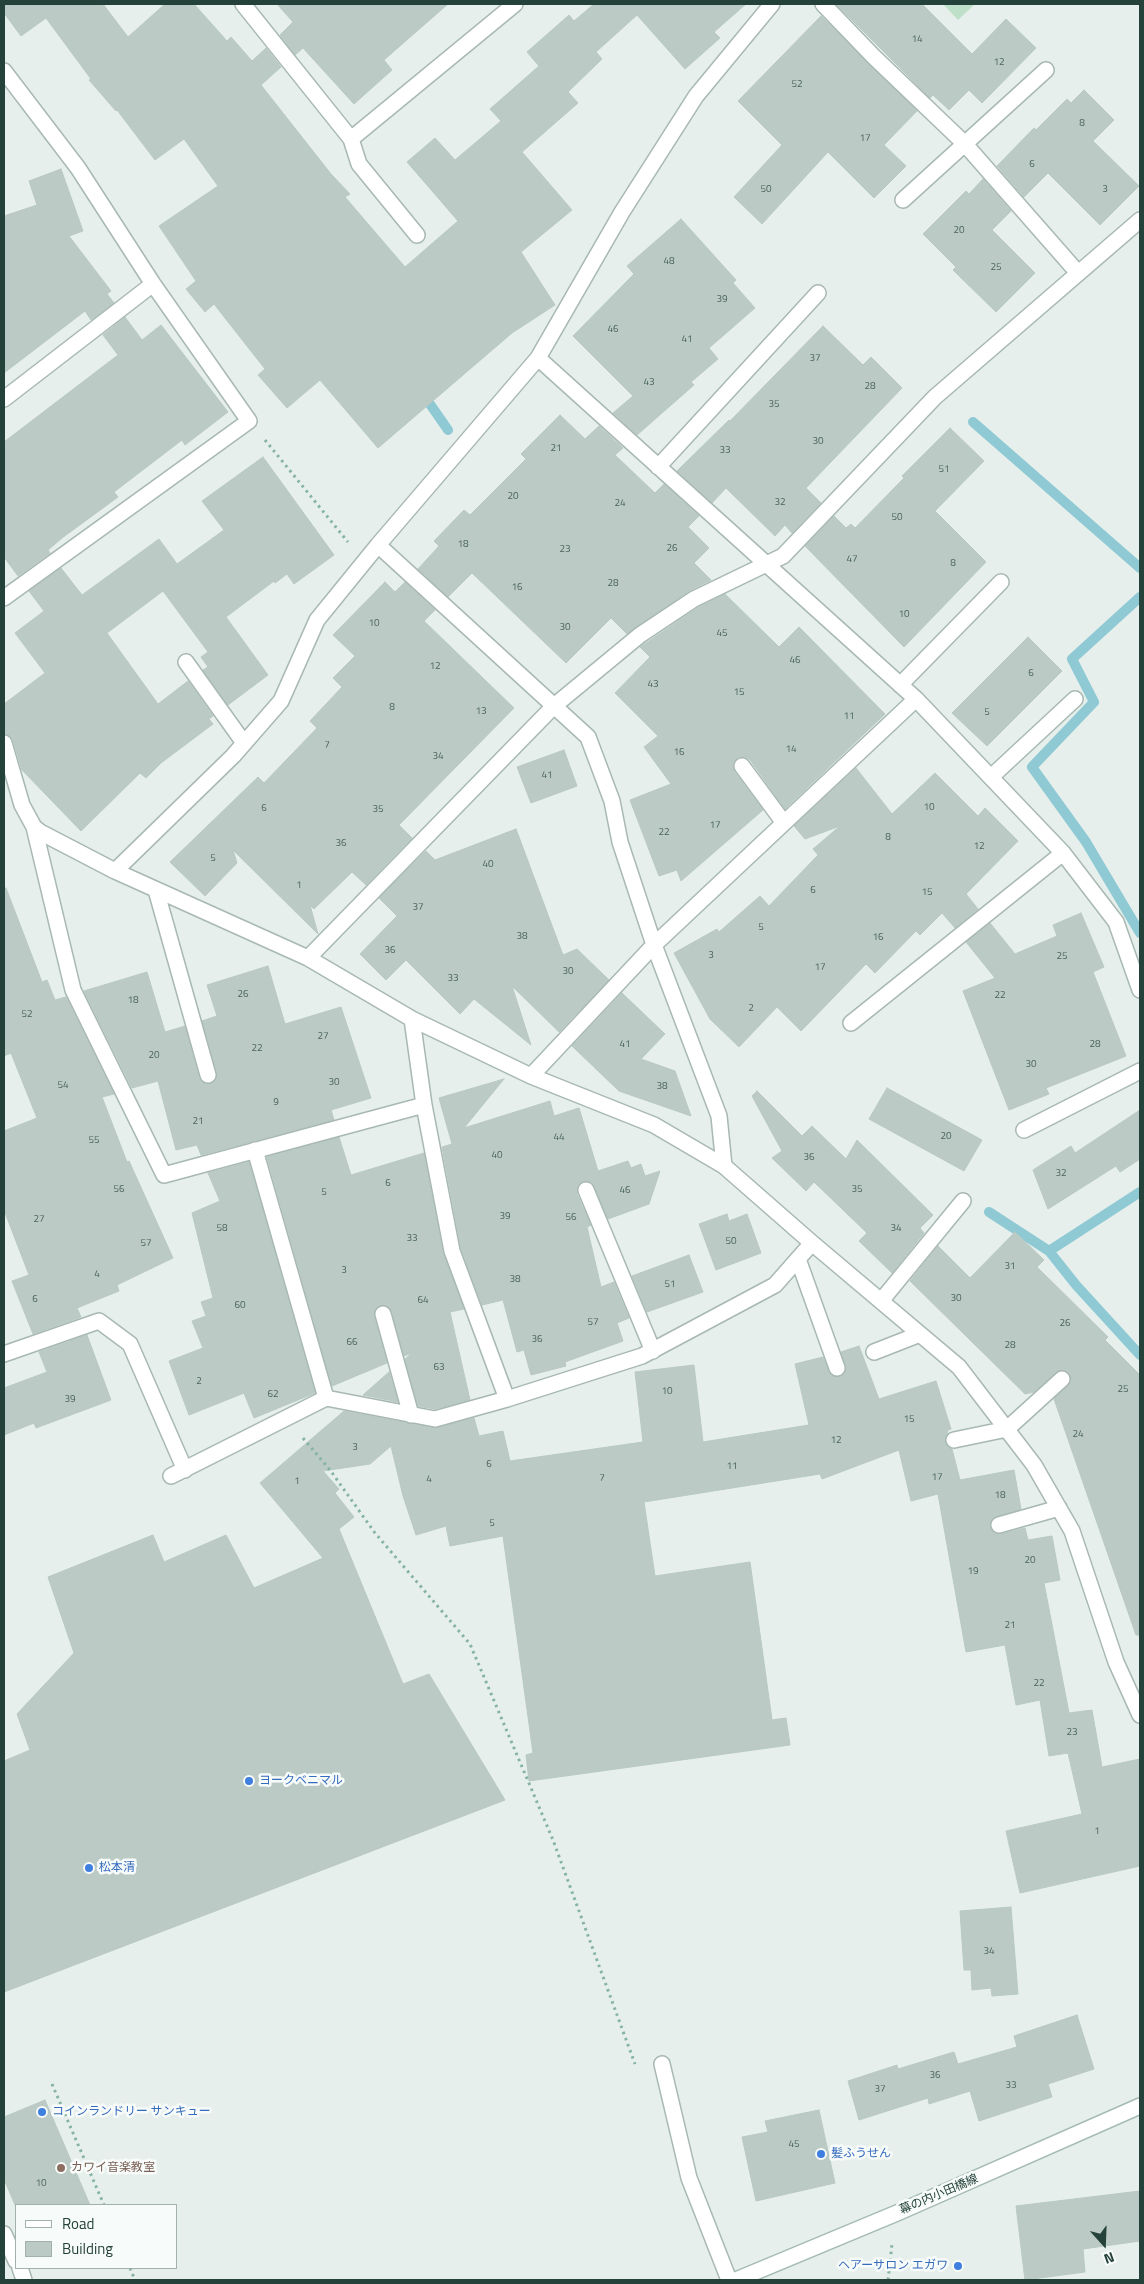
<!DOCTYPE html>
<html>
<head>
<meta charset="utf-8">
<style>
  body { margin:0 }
  #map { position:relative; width:1144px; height:2284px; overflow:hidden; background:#e6efeb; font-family:"Titillium Web",sans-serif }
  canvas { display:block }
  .frame { position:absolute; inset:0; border:5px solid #24423a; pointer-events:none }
  .legend { position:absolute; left:15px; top:2204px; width:162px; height:65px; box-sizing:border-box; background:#f7fbf9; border:1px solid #a3b1ad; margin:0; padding:6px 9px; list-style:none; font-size:15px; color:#24423a }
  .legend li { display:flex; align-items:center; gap:10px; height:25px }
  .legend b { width:25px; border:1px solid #a3b1ad }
  .north { position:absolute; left:1079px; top:2219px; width:50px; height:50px; -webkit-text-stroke:4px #f7fbf9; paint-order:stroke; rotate:160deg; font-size:14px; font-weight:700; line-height:20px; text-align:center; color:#24423a }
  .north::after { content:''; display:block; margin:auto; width:18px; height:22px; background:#24423a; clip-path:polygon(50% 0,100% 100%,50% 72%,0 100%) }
</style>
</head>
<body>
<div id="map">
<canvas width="1144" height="2284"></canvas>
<div class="frame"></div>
<ul class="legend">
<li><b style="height:6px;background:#fff"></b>Road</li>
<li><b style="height:14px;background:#bbcac4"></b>Building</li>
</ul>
<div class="north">N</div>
</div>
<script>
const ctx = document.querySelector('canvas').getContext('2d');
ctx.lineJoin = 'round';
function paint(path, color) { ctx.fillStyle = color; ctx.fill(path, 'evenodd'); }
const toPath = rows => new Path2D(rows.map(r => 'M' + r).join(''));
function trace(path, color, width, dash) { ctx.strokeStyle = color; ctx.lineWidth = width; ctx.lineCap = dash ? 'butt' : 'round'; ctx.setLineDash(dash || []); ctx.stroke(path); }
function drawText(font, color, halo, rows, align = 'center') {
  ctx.font = font + ' "Titillium Web","Noto Sans JP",sans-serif'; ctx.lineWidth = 5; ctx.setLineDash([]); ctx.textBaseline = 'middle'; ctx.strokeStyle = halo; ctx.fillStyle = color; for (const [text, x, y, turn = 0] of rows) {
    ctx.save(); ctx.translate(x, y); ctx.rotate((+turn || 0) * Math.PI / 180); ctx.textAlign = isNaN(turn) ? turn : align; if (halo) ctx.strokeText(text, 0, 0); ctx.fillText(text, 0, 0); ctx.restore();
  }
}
const green = toPath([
  [943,4,975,4,958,20]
]);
const stream = toPath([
  [423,394,448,430],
  [973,422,1140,568],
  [1140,597,1072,659,1094,702,1032,767,1086,842,1140,933],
  [989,1212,1049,1251,1076,1285,1140,1355],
  [1049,1251,1140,1192]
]);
const building = toPath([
  [4,4,103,4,128,37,165,4,194,4,227,41,231,37,252,61,266,48,281,67,261,85,331,174,350,194,345,197,405,267,458,221,407,162,435,138,455,160,501,121,490,109,539,66,527,52,569,15,574,21,594,4,746,4,714,32,720,38,685,69,637,15,596,52,602,59,568,92,578,103,522,152,572,210,521,252,555,305,512,333,378,448,320,380,287,408,258,375,265,369,214,304,205,312,186,289,196,281,159,226,218,186,184,139,155,160,117,110,116,111,89,80,91,79,46,18,21,36,4,13,4,4],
  [277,4,448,4,384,60,392,70,354,104,303,48,295,55,280,35,293,22,277,4],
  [836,4,922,4,972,54,1006,19,1036,48,982,103,969,90,949,110,933,95,930,98,836,4],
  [821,16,917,111,884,145,906,166,874,198,828,152,762,224,734,197,782,145,738,101,821,16],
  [1084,90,1114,120,1093,141,1139,186,1100,225,1048,173,1024,197,997,166,1034,128,1036,130,1067,99,1071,103,1084,90],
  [61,169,83,231,69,236,111,291,107,294,114,303,91,320,85,311,4,373,4,216,37,205,29,181,61,169],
  [983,179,1011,211,992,230,1035,273,996,312,953,270,956,267,923,234,966,191,969,194,983,179],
  [681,219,736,280,733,283,755,308,709,348,718,359,691,382,694,385,637,435,613,413,633,396,573,336,634,274,627,266,681,219],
  [125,317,142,340,161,325,228,412,185,445,182,440,114,492,118,497,62,538,48,550,50,553,18,576,4,557,4,442,118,355,103,335,125,317],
  [823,326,863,365,871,357,902,388,806,488,821,503,792,533,785,525,775,536,726,488,712,503,677,471,729,420,730,421,823,326],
  [560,415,585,439,599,426,623,448,615,455,655,493,664,484,699,516,688,527,709,548,694,563,711,580,689,591,627,634,611,618,566,663,472,573,448,597,418,569,439,546,434,541,464,510,470,515,526,459,521,454,560,415],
  [950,428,984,461,935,511,986,562,904,647,805,546,834,516,846,528,851,524,855,528,904,478,902,476,950,428],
  [263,457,334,555,294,584,287,574,275,583,274,581,226,617,268,675,228,705,203,670,208,667,201,657,208,652,163,591,107,633,158,704,188,681,213,716,209,719,213,724,161,763,146,778,140,773,81,831,22,770,13,740,10,736,4,734,4,704,45,673,15,633,44,611,29,591,61,568,82,595,159,539,177,564,224,530,202,501,263,457],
  [385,582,395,592,405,582,435,610,424,621,514,708,399,825,412,838,366,885,352,872,314,909,310,905,318,934,233,850,237,863,205,896,170,862,258,777,264,783,317,728,310,721,342,687,333,678,355,656,333,635,385,582],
  [725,594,779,647,799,627,885,714,785,809,750,760,745,757,737,758,733,763,734,771,763,810,681,881,677,870,659,876,630,800,671,784,644,747,658,736,615,693,650,657,640,647,699,607,725,594],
  [1028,637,1062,671,987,746,952,713,1028,637],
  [564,750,577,786,531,803,517,767,564,750],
  [856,768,892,814,935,773,978,816,985,808,1018,841,966,894,978,909,955,928,942,913,920,935,916,931,875,973,866,964,801,1031,777,1007,739,1047,710,1019,674,953,717,929,719,932,760,896,769,906,818,855,813,849,840,826,805,839,794,826,856,768],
  [516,829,563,955,577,949,609,980,559,1032,512,986,531,1045,474,999,460,1014,406,960,386,980,360,954,397,916,379,898,426,851,435,860,516,829],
  [4,888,6,888,42,982,47,980,55,1000,66,997,114,1094,102,1097,127,1162,129,1161,173,1258,117,1285,119,1291,77,1308,81,1317,33,1334,12,1281,29,1275,4,1210,4,1131,37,1118,11,1053,4,1056,4,888],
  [1081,913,1104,967,1093,972,1126,1056,1046,1088,1049,1094,1009,1110,963,991,995,978,966,942,990,923,1015,954,1057,936,1053,925,1081,913],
  [268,966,285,1024,341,1007,371,1098,331,1110,334,1120,201,1155,197,1145,176,1150,158,1081,132,1088,84,991,147,972,165,1032,185,1026,199,1078,205,1084,210,1084,215,1081,217,1073,202,1021,217,1016,207,985,268,966],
  [622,993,665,1034,641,1059,675,1071,691,1116,619,1091,572,1046,622,993],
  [504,1079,464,1128,550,1101,554,1116,579,1108,598,1171,628,1161,631,1168,641,1164,645,1176,660,1171,649,1204,608,1219,592,1183,587,1181,578,1185,577,1194,591,1225,587,1227,601,1287,614,1282,629,1318,617,1323,623,1341,565,1362,566,1366,531,1375,524,1350,517,1352,503,1300,482,1305,461,1248,442,1147,452,1144,439,1098,504,1079],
  [887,1088,982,1140,964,1171,869,1119,887,1088],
  [757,1091,802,1136,812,1126,846,1159,857,1140,933,1215,920,1228,924,1233,892,1273,859,1241,867,1233,814,1182,806,1191,772,1158,782,1151,752,1096,757,1091],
  [1140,1110,1140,1159,1120,1172,1116,1166,1048,1209,1033,1170,1071,1146,1075,1153,1140,1110],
  [339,1137,351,1175,424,1153,443,1253,464,1309,450,1312,470,1400,435,1409,418,1406,405,1359,412,1353,404,1356,392,1312,385,1305,377,1307,374,1316,387,1363,332,1386,267,1157,339,1137],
  [249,1162,315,1393,254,1418,244,1393,189,1415,169,1361,203,1348,192,1321,206,1316,201,1302,213,1298,192,1213,220,1201,208,1173,249,1162],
  [727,1214,729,1221,747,1214,761,1253,716,1270,699,1224,727,1214],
  [1015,1232,1044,1260,1037,1267,1108,1337,1105,1340,1140,1375,1140,1635,1136,1635,1054,1399,1071,1382,1069,1373,1060,1370,1034,1392,1025,1394,910,1281,938,1246,970,1278,1015,1232],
  [689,1255,703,1292,647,1312,632,1276,689,1255],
  [87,1335,111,1400,36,1428,34,1423,4,1435,4,1388,47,1372,39,1352,87,1335],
  [859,1346,879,1399,936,1381,951,1429,948,1430,945,1442,952,1449,960,1480,1014,1470,1021,1509,993,1518,990,1523,992,1531,1001,1534,1025,1528,1028,1540,1052,1536,1060,1580,1044,1583,1069,1713,1092,1710,1102,1767,1140,1759,1140,1866,1020,1893,1006,1831,1082,1814,1068,1753,1049,1756,1040,1700,1016,1705,1005,1645,966,1652,938,1494,911,1501,899,1450,822,1479,820,1474,644,1502,655,1576,750,1562,772,1720,786,1718,790,1745,529,1781,526,1755,533,1753,503,1536,450,1546,446,1526,416,1535,403,1496,391,1446,370,1464,323,1471,339,1489,335,1493,354,1517,339,1529,403,1684,429,1674,505,1800,4,1992,4,1761,30,1750,17,1714,74,1653,48,1577,153,1535,164,1562,226,1535,254,1588,323,1558,260,1483,344,1411,434,1428,474,1418,479,1436,503,1431,510,1461,643,1442,635,1372,694,1365,703,1442,809,1425,795,1364,823,1357,831,1375,840,1377,846,1369,841,1352,859,1346],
  [389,1372,398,1402,363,1395,389,1372],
  [1011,1907,1018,1994,992,1996,991,1988,972,1990,971,1970,964,1970,960,1911,1011,1907],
  [1077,2015,1094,2069,1048,2084,1052,2097,979,2121,970,2091,929,2104,928,2098,859,2120,848,2081,897,2065,898,2069,954,2052,958,2064,1017,2047,1014,2036,1077,2015],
  [45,2100,90,2205,15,2205,4,2179,4,2117,45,2100],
  [819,2110,835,2183,756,2201,742,2137,768,2132,765,2121,819,2110],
  [1140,2191,1140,2241,1083,2249,1085,2272,1025,2280,1016,2206,1140,2191]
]);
const path = toPath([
  [265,440,348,542],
  [303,1438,330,1470,375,1533,470,1644,553,1840,635,2064],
  [52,2084,104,2205],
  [130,2268,135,2280],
  [888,2280,892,2244]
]);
const street = toPath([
  [243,4,351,139,515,4],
  [823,4,874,57,964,143,1078,273],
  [4,71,78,168,153,284,249,421,4,598],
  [351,139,359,164,417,235],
  [903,200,1046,70],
  [538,358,916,699,1063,853,1116,922,1140,990],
  [4,399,153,284],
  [658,467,818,293],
  [378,545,588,737,612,801,620,842,654,945,719,1116,724,1166],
  [186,662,244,743],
  [900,685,1001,582],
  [4,743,22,805,34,827,40,832,115,871,308,958,412,1019,531,1076,654,1125,724,1166,812,1243,959,1367,1034,1465,1072,1531,1116,1662,1140,1715],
  [742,766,784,823],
  [991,777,1075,699],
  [34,827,73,990,164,1175,424,1105],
  [115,871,233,756,281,701,317,620,378,545,538,358,622,212,696,96,772,4],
  [156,890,208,1075],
  [308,958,554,706,640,635,694,599,783,556,935,397,1140,220],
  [412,1019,424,1105,452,1251,507,1399],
  [851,1023,1063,853],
  [531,1076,654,945,916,699],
  [1024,1130,1140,1071],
  [255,1150,326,1398],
  [586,1190,653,1351],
  [798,1259,837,1368],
  [881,1301,963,1201],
  [383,1314,411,1415],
  [874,1352,920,1334],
  [4,1354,99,1321,130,1344,185,1470],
  [954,1440,1007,1429,1062,1379],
  [171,1476,326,1398,435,1419,507,1399,642,1356,775,1285,812,1243],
  [999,1525,1059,1508],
  [662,2064,689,2178,729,2280],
  [4,2234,16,2261],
  [20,2268,24,2280]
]);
const secondary = toPath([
  [736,2280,897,2213,1140,2106]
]);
const markers = [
  [249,1781,5,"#3f7fe0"],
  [89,1868,5,"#3f7fe0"],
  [42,2112,5,"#3f7fe0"],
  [821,2154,5,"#3f7fe0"],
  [61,2168,5,"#8d6e63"],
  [958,2266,5,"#3f7fe0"]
];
const numberNames = [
  ["14",917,40],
  ["12",999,63],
  ["52",797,85],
  ["8",1082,124],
  ["17",865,139],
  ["6",1032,165],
  ["50",766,190],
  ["3",1105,190],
  ["20",959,231],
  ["48",669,262],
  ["25",996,268],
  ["39",722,300],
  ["46",613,330],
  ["41",687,340],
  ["37",815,359],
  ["43",649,383],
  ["28",870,387],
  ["35",774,405],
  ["30",818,442],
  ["21",556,449],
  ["33",725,451],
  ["51",944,470],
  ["20",513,497],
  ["32",780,503],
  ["24",620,504],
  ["50",897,518],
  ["18",463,545],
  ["26",672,549],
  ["23",565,550],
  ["47",852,560],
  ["8",953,564],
  ["28",613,584],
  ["16",517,588],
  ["10",904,615],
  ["10",374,624],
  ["30",565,628],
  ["45",722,634],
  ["46",795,661],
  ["12",435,667],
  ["6",1031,674],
  ["43",653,685],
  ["15",739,693],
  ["8",392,708],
  ["13",481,712],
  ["5",987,713],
  ["11",849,717],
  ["7",327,746],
  ["14",791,750],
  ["16",679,753],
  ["34",438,757],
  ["41",547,776],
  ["10",929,808],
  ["6",264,809],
  ["35",378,810],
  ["17",715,826],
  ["22",664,833],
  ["8",888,838],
  ["36",341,844],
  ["12",979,847],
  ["5",213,859],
  ["40",488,865],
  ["1",299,886],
  ["6",813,891],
  ["15",927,893],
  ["37",418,908],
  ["5",761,928],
  ["38",522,937],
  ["16",878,938],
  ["36",390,951],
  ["3",711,956],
  ["25",1062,957],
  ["17",820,968],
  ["30",568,972],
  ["33",453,979],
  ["26",243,995],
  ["22",1000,996],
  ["18",133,1001],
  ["2",751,1009],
  ["52",27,1015],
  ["27",323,1037],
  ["41",625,1045],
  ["28",1095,1045],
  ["22",257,1049],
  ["20",154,1056],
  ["30",1031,1065],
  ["30",334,1083],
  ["54",63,1086],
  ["38",662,1087],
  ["9",276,1103],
  ["21",198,1122],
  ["20",946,1137],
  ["44",559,1138],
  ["55",94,1141],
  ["40",497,1156],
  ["36",809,1158],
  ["32",1061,1174],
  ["6",388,1184],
  ["56",119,1190],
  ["35",857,1190],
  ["46",625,1191],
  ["5",324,1193],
  ["39",505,1217],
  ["56",571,1218],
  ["27",39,1220],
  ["58",222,1229],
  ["34",896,1229],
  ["33",412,1239],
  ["50",731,1242],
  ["57",146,1244],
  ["31",1010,1267],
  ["3",344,1271],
  ["4",97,1275],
  ["38",515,1280],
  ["51",670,1285],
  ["30",956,1299],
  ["6",35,1300],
  ["64",423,1301],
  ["60",240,1306],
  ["57",593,1323],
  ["26",1065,1324],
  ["36",537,1340],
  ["66",352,1343],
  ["28",1010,1346],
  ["63",439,1368],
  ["2",199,1382],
  ["25",1123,1390],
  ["10",667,1392],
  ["62",273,1395],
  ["39",70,1400],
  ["15",909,1420],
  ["24",1078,1435],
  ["12",836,1441],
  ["3",355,1448],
  ["6",489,1465],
  ["11",732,1467],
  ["17",937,1478],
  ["7",602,1479],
  ["4",429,1480],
  ["1",297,1482],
  ["18",1000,1496],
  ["5",492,1524],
  ["20",1030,1561],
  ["19",973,1572],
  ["21",1010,1626],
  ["22",1039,1684],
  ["23",1072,1733],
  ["1",1097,1832],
  ["34",989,1952],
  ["36",935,2076],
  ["33",1011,2086],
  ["37",880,2090],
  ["45",794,2145],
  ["10",41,2184]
];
const shopNames = [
  ["ヨークベニマル",259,1781],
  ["松本清",99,1868],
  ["コインランドリー サンキュー",52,2112],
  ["髪ふうせん",831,2154],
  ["ヘアーサロン エガワ",948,2266,"right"]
];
const educationNames = [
  ["カワイ音楽教室",71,2168]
];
const streetNames = [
  ["幕の内小田橋線",939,2195,-23]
];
paint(green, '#bfe0c8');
trace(stream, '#8ec9d4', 10);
paint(building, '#bbcac4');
trace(building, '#b8c9c2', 1);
trace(street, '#a8b8b2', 18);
trace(secondary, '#a4bbb3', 18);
trace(path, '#86b3a5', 3, [2.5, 4]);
trace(street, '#fff', 15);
trace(secondary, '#fff', 15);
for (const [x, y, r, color] of markers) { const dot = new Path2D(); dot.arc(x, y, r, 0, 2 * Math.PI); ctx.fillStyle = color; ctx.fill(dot); trace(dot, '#f7fbf9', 2); }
drawText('10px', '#4a645c', null, numberNames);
drawText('12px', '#366cbe', '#f7fbf9', shopNames, 'left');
drawText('12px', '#785e54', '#f7fbf9', educationNames, 'left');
drawText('12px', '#24423a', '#f7fbf9', streetNames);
</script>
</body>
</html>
